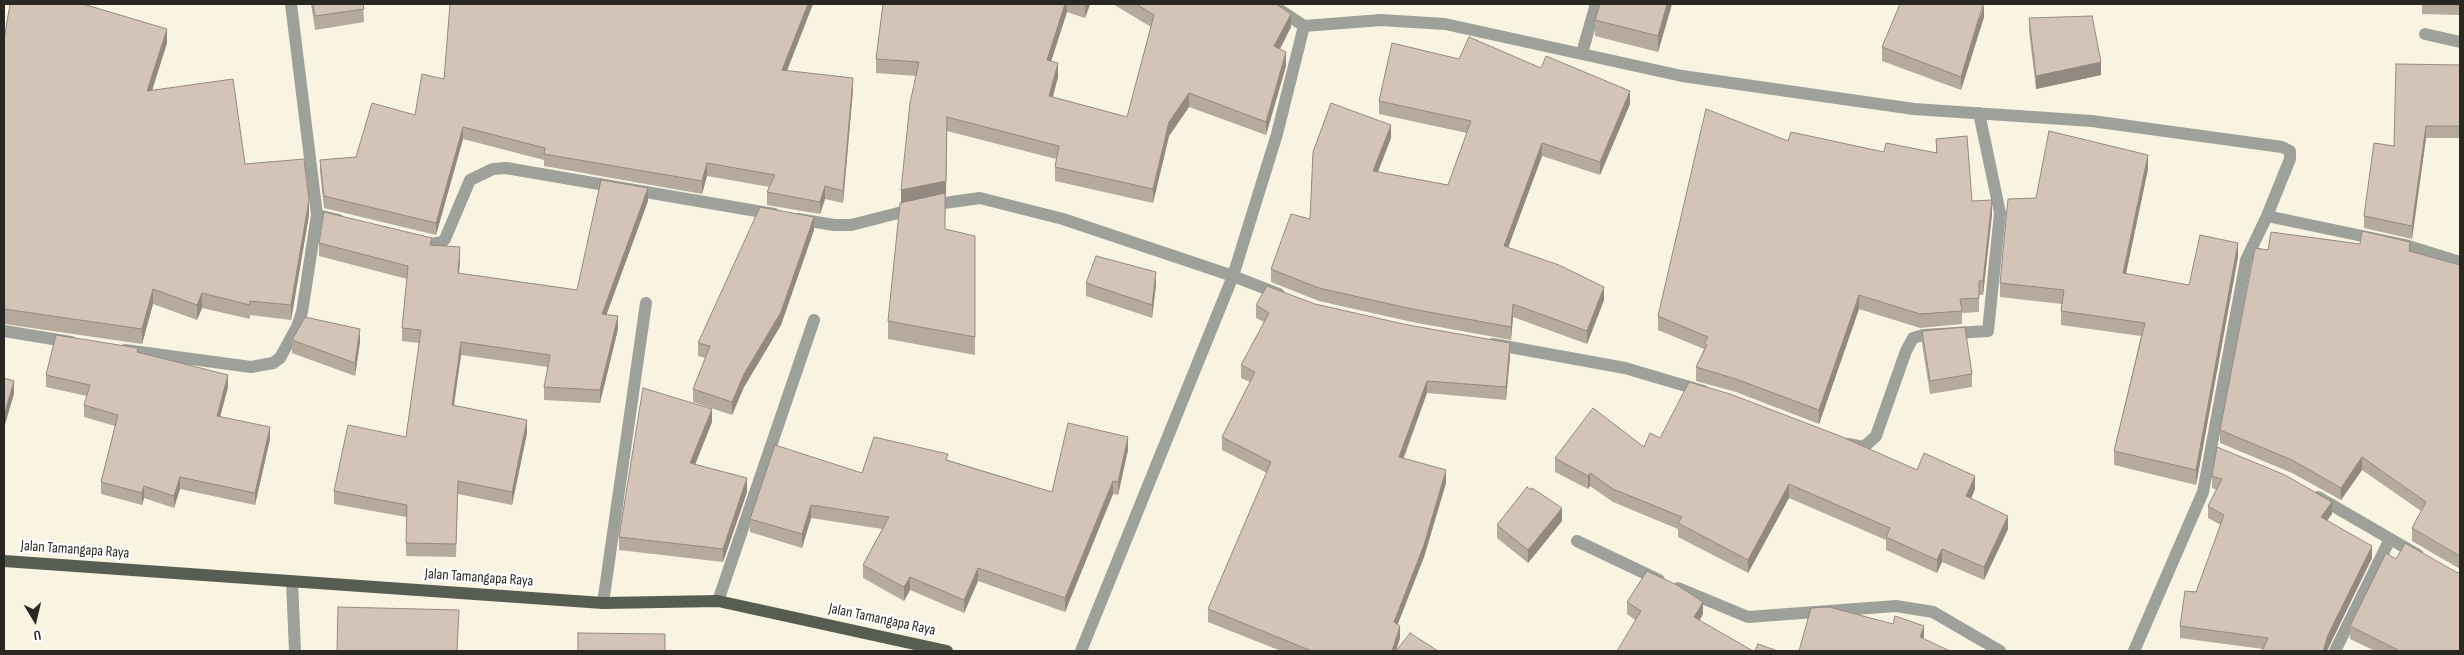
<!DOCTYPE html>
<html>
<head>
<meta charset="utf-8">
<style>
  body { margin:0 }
  #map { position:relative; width:2464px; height:655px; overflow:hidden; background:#f9f4e2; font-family:"Sofia Sans Condensed",sans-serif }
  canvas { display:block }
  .frame { position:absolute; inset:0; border:5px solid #292721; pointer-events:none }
  .north { position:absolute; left:10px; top:595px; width:50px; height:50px; -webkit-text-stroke:4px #fff; paint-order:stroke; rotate:171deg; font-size:14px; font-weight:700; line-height:20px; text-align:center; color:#292721 }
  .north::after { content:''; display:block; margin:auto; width:18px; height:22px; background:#292721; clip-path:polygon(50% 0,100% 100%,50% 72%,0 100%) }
</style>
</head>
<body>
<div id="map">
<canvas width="2464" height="655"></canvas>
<div class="frame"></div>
<div class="north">U</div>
</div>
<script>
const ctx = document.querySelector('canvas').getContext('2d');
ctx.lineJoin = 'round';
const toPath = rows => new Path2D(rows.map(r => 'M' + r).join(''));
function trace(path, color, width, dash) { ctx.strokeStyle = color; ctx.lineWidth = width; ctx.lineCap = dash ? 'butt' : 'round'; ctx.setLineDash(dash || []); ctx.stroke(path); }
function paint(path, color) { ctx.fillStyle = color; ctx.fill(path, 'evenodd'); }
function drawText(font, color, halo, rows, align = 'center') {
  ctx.font = font + ' "Sofia Sans Condensed",sans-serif'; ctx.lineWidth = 4.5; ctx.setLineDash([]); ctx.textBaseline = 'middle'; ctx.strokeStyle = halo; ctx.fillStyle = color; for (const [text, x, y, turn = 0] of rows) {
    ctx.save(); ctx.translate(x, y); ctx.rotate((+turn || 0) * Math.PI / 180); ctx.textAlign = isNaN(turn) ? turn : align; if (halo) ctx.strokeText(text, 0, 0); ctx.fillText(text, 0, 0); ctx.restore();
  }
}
const lane = toPath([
  [292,581,295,651]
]);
const street = toPath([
  [1271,4,1304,26,1381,20,1445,24,1682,76,1914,109,2092,121,2282,147,2290,151,2290,159,2267,216,2246,260,2203,492,2134,651],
  [2425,34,2460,42],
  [1582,53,1596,4],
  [317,215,339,220],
  [2267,216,2405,245,2460,262],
  [798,219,834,225,851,225,930,205,980,198,1063,219,1233,276,1279,294],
  [416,240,431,244,442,242,445,239,470,180,493,169,506,168,774,214],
  [4,331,71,342],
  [1493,344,1625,368,1703,391],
  [125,350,251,367,273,363,280,358,297,327,302,312,317,215,291,4],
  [1848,444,1864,447,1876,436,1906,351,1913,338,1923,335,1988,331,2000,213,1979,113],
  [2318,497,2418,555],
  [1577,541,1659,580],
  [1678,588,1748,617,1896,606,1933,612,2000,651],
  [718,601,814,320],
  [603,603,646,303],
  [1081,651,1233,276,1277,134,1304,26],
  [2335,651,2390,539]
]);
const primary = toPath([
  [4,561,603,603,718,601,947,651]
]);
const wall = toPath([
  [311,4,363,4,364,22,315,30],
  [813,4,787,71,853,90,843,203,825,199,820,214,767,205,767,192,770,187,707,176,702,194,544,166,544,160,463,139,436,235,324,208,320,172,320,160,356,157,415,115,444,79],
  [883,4,1090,4,1085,18,1067,12,1051,61,1058,77,1053,97,1127,117,1151,27,1113,4,1276,4,1291,27,1280,49,1286,66,1266,135,1189,107,1169,136,1153,203,1055,181,1055,167,1056,159,947,131,945,229,975,236,975,355,888,339,888,321,916,76,876,73,876,59],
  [1672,4,1658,52,1595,36,1595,20],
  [2422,4,2460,4,2460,15,2422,14],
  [1984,17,1961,90,1882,61,1882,47],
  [2029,18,2101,75,2036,89,2029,31],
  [4,40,167,43,152,91,309,215,291,320,250,315,250,319,202,308,197,320,153,304,142,344,4,324],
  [1459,59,1541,68,1630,104,1600,175,1542,156,1508,247,1604,300,1587,344,1513,317,1511,340,1412,322,1319,301,1271,282,1271,269,1310,219,1391,138,1378,172,1448,185,1467,133,1379,114,1379,101],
  [2460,65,2460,138,2426,138,2412,239,2364,228,2364,216,2394,146],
  [1936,139,1972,201,1992,214,1983,295,1979,295,1979,312,1962,313,1962,324,1920,328,1859,309,1819,424,1736,392,1696,381,1696,367,1704,349,1658,330,1658,316,1788,141,1884,152,1936,153],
  [2148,169,2126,274,2189,285,2238,257,2196,485,2114,465,2114,451,2141,336,2061,325,2061,311,2062,304,2000,297,2000,283,2036,198],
  [648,201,606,315,618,329,600,403,544,400,544,387,548,367,461,355,454,405,527,433,512,505,458,494,456,557,406,556,406,517,334,504,334,491,406,437,419,343,402,341,402,328,407,279,319,256,319,243,432,245,460,260,459,273,577,290],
  [814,230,781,325,744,387,732,415,693,402,693,389,706,358,698,356,698,343],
  [2268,250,2410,251,2460,265,2460,569,2412,541,2412,528,2421,511,2362,470,2341,500,2292,473,2220,443,2220,430],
  [1086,283,1156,285,1152,318,1086,296],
  [1315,304,1510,356,1506,400,1427,393,1404,458,1446,483,1424,557,1397,624,1400,638,1396,651,1438,651,1281,651,1208,622,1208,609,1267,473,1222,450,1222,437,1250,382,1241,378,1241,365,1264,322,1256,318,1256,305],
  [1922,331,1972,374,1972,387,1930,394,1922,344],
  [292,340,360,342,355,376,292,353],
  [138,352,228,387,220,417,270,439,255,505,180,489,174,508,144,498,142,505,101,494,101,482,115,426,84,417,84,405,87,396,46,387,46,375],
  [712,422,695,465,747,492,723,562,619,550,619,537],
  [1660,438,1975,489,1971,499,2008,529,1984,580,1942,562,1937,573,1886,550,1886,540,1789,498,1748,573,1678,537,1678,529,1613,502,1590,486,1588,489,1555,472,1555,458,1644,447],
  [2217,447,2332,514,2327,520,2372,558,2328,647,2263,649,2180,638,2180,626,2196,592,2221,525,2208,518,2208,506,2217,490,2212,488,2212,476],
  [1128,450,1118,495,1113,494,1065,612,978,581,964,613,910,590,904,601,863,578,863,565,882,529,811,518,802,548,750,532,750,519,862,473,948,460,1052,492],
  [1562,521,1528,563,1497,538,1497,525],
  [2396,559,2456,572,2460,651,2375,651,2350,639,2350,626],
  [1627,602,1703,614,1700,620,1635,620,1627,614]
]);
const shadedWall = toPath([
  [808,4,813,4,782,83,782,70],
  [1065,4,1067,4,1067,12,1047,74,1047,60],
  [1085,4,1090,4,1085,18],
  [1667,4,1672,4,1658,52,1658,36],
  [1984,4,1984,17,1961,90,1961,77],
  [1291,14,1291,27,1274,60,1274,46],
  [167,29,167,43,147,106,147,91],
  [1286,52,1286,66,1266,135,1266,122],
  [2101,62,2101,75,2036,89,2036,76],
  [1058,63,1058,77,1049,109,1049,96],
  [853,78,853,90,843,203,843,191],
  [1630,91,1630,104,1600,175,1600,162],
  [1189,93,1189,107,1169,136,1153,203,1153,189,1169,122],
  [1391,125,1391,138,1373,184,1373,171],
  [2426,126,2426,138,2412,239,2412,226],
  [463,127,463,139,436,235,436,223],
  [947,131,946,195,901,204,901,190],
  [1542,143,1542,156,1504,259,1504,246],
  [2148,155,2148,169,2123,287,2123,273],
  [707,163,707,176,702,194,702,181],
  [825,186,825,199,820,214,820,202],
  [648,188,648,201,602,327,602,314],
  [309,200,309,215,291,320,291,305],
  [1992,200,1992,214,1983,295,1983,281],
  [814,217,814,230,781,325,744,387,732,415,732,402,744,374],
  [2238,243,2238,257,2196,485,2196,470],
  [460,247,460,260,458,286,458,273],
  [1156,272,1156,285,1152,318,1152,305],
  [1604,287,1604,300,1587,344,1587,331],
  [153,289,153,304,142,344,142,329],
  [202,293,202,308,197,320,197,305],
  [1859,295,1859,309,1819,424,1819,410],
  [1513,304,1513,317,1511,340,1511,327],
  [618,316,618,329,600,403,600,390],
  [360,329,360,342,355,376,355,363],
  [461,342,461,355,452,418,452,405],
  [1510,343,1510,356,1506,400,1506,387],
  [228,375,228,387,217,428,217,416],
  [14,381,14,394,4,428,4,415],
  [1427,381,1427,393,1399,469,1399,457],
  [712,409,712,422,690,477,690,463],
  [527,420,527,433,512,505,512,492],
  [270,427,270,439,255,505,255,493],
  [1128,437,1128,450,1118,495,1118,482],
  [2362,457,2362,470,2341,500,2341,488],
  [1446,470,1446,483,1424,557,1394,634,1394,622],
  [1590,473,1590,486,1588,489,1588,476],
  [1975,476,1975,489,1966,510,1966,496],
  [180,477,180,489,174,508,174,496],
  [747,478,747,492,723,562,723,549],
  [1113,481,1113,494,1065,612,1065,598],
  [1789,484,1789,498,1748,573,1748,560],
  [144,486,144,498,142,505,142,493],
  [2332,502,2332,514,2321,529,2321,517],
  [811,505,811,518,802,548,802,534],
  [1562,508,1562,521,1528,563,1528,550],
  [2008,516,2008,529,1984,580,1984,567],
  [2372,546,2372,558,2327,651,2323,651,2328,635],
  [1942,549,1942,562,1937,573,1937,560],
  [978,568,978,581,964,613,964,600],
  [910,577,910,590,904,601,904,587],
  [1703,602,1703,614,1694,629,1694,617],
  [1400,626,1400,638,1396,651,1392,651],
  [1924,626,1924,638,1920,637]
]);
const building = toPath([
  [10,4,83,4,167,29,147,91,233,79,245,164,304,159,309,200,291,305,250,301,250,305,202,293,197,305,153,289,142,329,4,309,4,40,10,4],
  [313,4,363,4,364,9,315,16,313,4],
  [450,4,808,4,782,70,853,78,843,191,825,186,820,202,767,192,775,175,707,163,702,181,544,154,545,148,463,127,436,223,324,196,320,160,356,157,372,103,415,115,422,74,444,79,450,4],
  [883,4,1065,4,1047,60,1058,63,1049,96,1127,117,1154,15,1136,4,1276,4,1291,14,1274,46,1286,52,1266,122,1189,93,1169,122,1153,189,1055,167,1059,146,947,117,946,181,901,190,910,103,919,62,876,59,883,4],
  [1600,4,1667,4,1658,36,1595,20,1600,4],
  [1900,4,1983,4,1961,77,1882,47,1900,4],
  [2092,16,2101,62,2036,76,2029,18,2092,16],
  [1469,37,1541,68,1546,56,1630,91,1600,162,1542,143,1504,246,1559,265,1604,287,1587,331,1513,304,1511,327,1412,309,1319,288,1271,269,1291,214,1310,219,1313,152,1331,103,1391,125,1373,171,1448,185,1471,121,1379,101,1392,43,1459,59,1469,37],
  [2396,64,2460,65,2460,126,2426,126,2412,226,2364,216,2374,143,2394,146,2396,64],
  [1706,109,1788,141,1791,132,1884,152,1886,143,1937,153,1936,139,1967,136,1972,201,1992,200,1983,281,1979,281,1979,298,1960,299,1962,311,1920,314,1859,295,1819,410,1736,379,1696,367,1707,345,1704,343,1708,337,1658,316,1706,109],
  [2049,131,2148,155,2123,273,2189,285,2200,235,2238,243,2196,470,2114,451,2145,323,2061,311,2064,290,2000,283,2008,199,2036,198,2049,131],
  [601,180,648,188,602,314,618,316,600,390,544,387,550,355,461,342,452,405,527,420,512,492,458,481,456,544,406,543,407,505,334,491,348,425,406,437,421,330,402,328,408,266,319,243,324,212,432,238,430,245,460,247,458,273,577,290,601,180],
  [945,193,945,229,975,236,975,337,888,321,900,203,945,193],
  [760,207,814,217,781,312,744,374,732,402,693,389,710,346,698,343,760,207],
  [2362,231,2410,242,2409,251,2460,265,2460,556,2412,528,2426,502,2362,457,2341,488,2292,460,2220,430,2255,248,2268,250,2271,232,2360,244,2362,231],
  [1096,256,1156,272,1152,305,1086,283,1096,256],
  [1267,286,1315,304,1408,325,1510,343,1506,387,1427,381,1399,457,1446,470,1424,545,1394,622,1400,626,1392,651,1312,651,1208,609,1271,462,1222,437,1255,372,1241,365,1269,313,1256,305,1267,286],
  [305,317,360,329,355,363,292,340,305,317],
  [1965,327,1972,374,1930,381,1922,331,1965,327],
  [56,335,138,348,137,352,228,375,217,416,270,427,255,493,180,477,174,496,144,486,142,493,101,482,118,415,84,405,90,385,46,375,56,335],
  [4,378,14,381,4,415,4,378],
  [1689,382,1730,394,1840,436,1917,470,1924,453,1975,476,1966,496,2008,516,1984,567,1942,549,1937,560,1886,537,1890,528,1789,484,1748,560,1678,523,1682,517,1613,489,1590,473,1588,476,1555,458,1593,408,1644,447,1650,433,1660,438,1689,382],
  [643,388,712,409,690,463,747,478,723,549,619,537,643,388],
  [1068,423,1128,437,1118,482,1113,481,1065,598,978,568,964,600,910,577,904,587,863,565,889,517,811,505,802,534,750,519,775,445,862,473,874,437,948,454,946,460,1052,492,1068,423],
  [2217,447,2285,475,2332,502,2321,517,2372,546,2328,635,2323,651,2262,651,2268,638,2180,626,2185,591,2196,592,2224,515,2208,506,2222,479,2212,476,2217,447],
  [1527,487,1531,490,1532,488,1562,508,1528,550,1497,525,1527,487],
  [2405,543,2456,572,2460,573,2460,651,2400,651,2350,626,2386,553,2396,559,2405,543],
  [1647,571,1677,585,1703,602,1694,617,1753,651,1617,651,1641,611,1627,602,1647,571],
  [338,607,459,610,457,651,337,651,338,607],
  [1829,607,1893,624,1895,616,1924,626,1920,637,1950,651,1799,651,1811,608,1829,607],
  [578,633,665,634,665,651,578,651,578,633],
  [1410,633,1438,651,1396,651,1410,633],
  [1758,644,1778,651,1755,651,1758,644]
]);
const streetNames = [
  ["Jalan Tamangapa Raya",75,550,4],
  ["Jalan Tamangapa Raya",479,578,4],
  ["Jalan Tamangapa Raya",882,620,12]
];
trace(lane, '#9da19a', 12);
trace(street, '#9da19a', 12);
trace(primary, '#585d51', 12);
paint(wall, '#b6a99e');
paint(shadedWall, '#948981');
paint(building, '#d4c4b8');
trace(building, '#948981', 1);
drawText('15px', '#292721', '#fff', streetNames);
</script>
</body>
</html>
